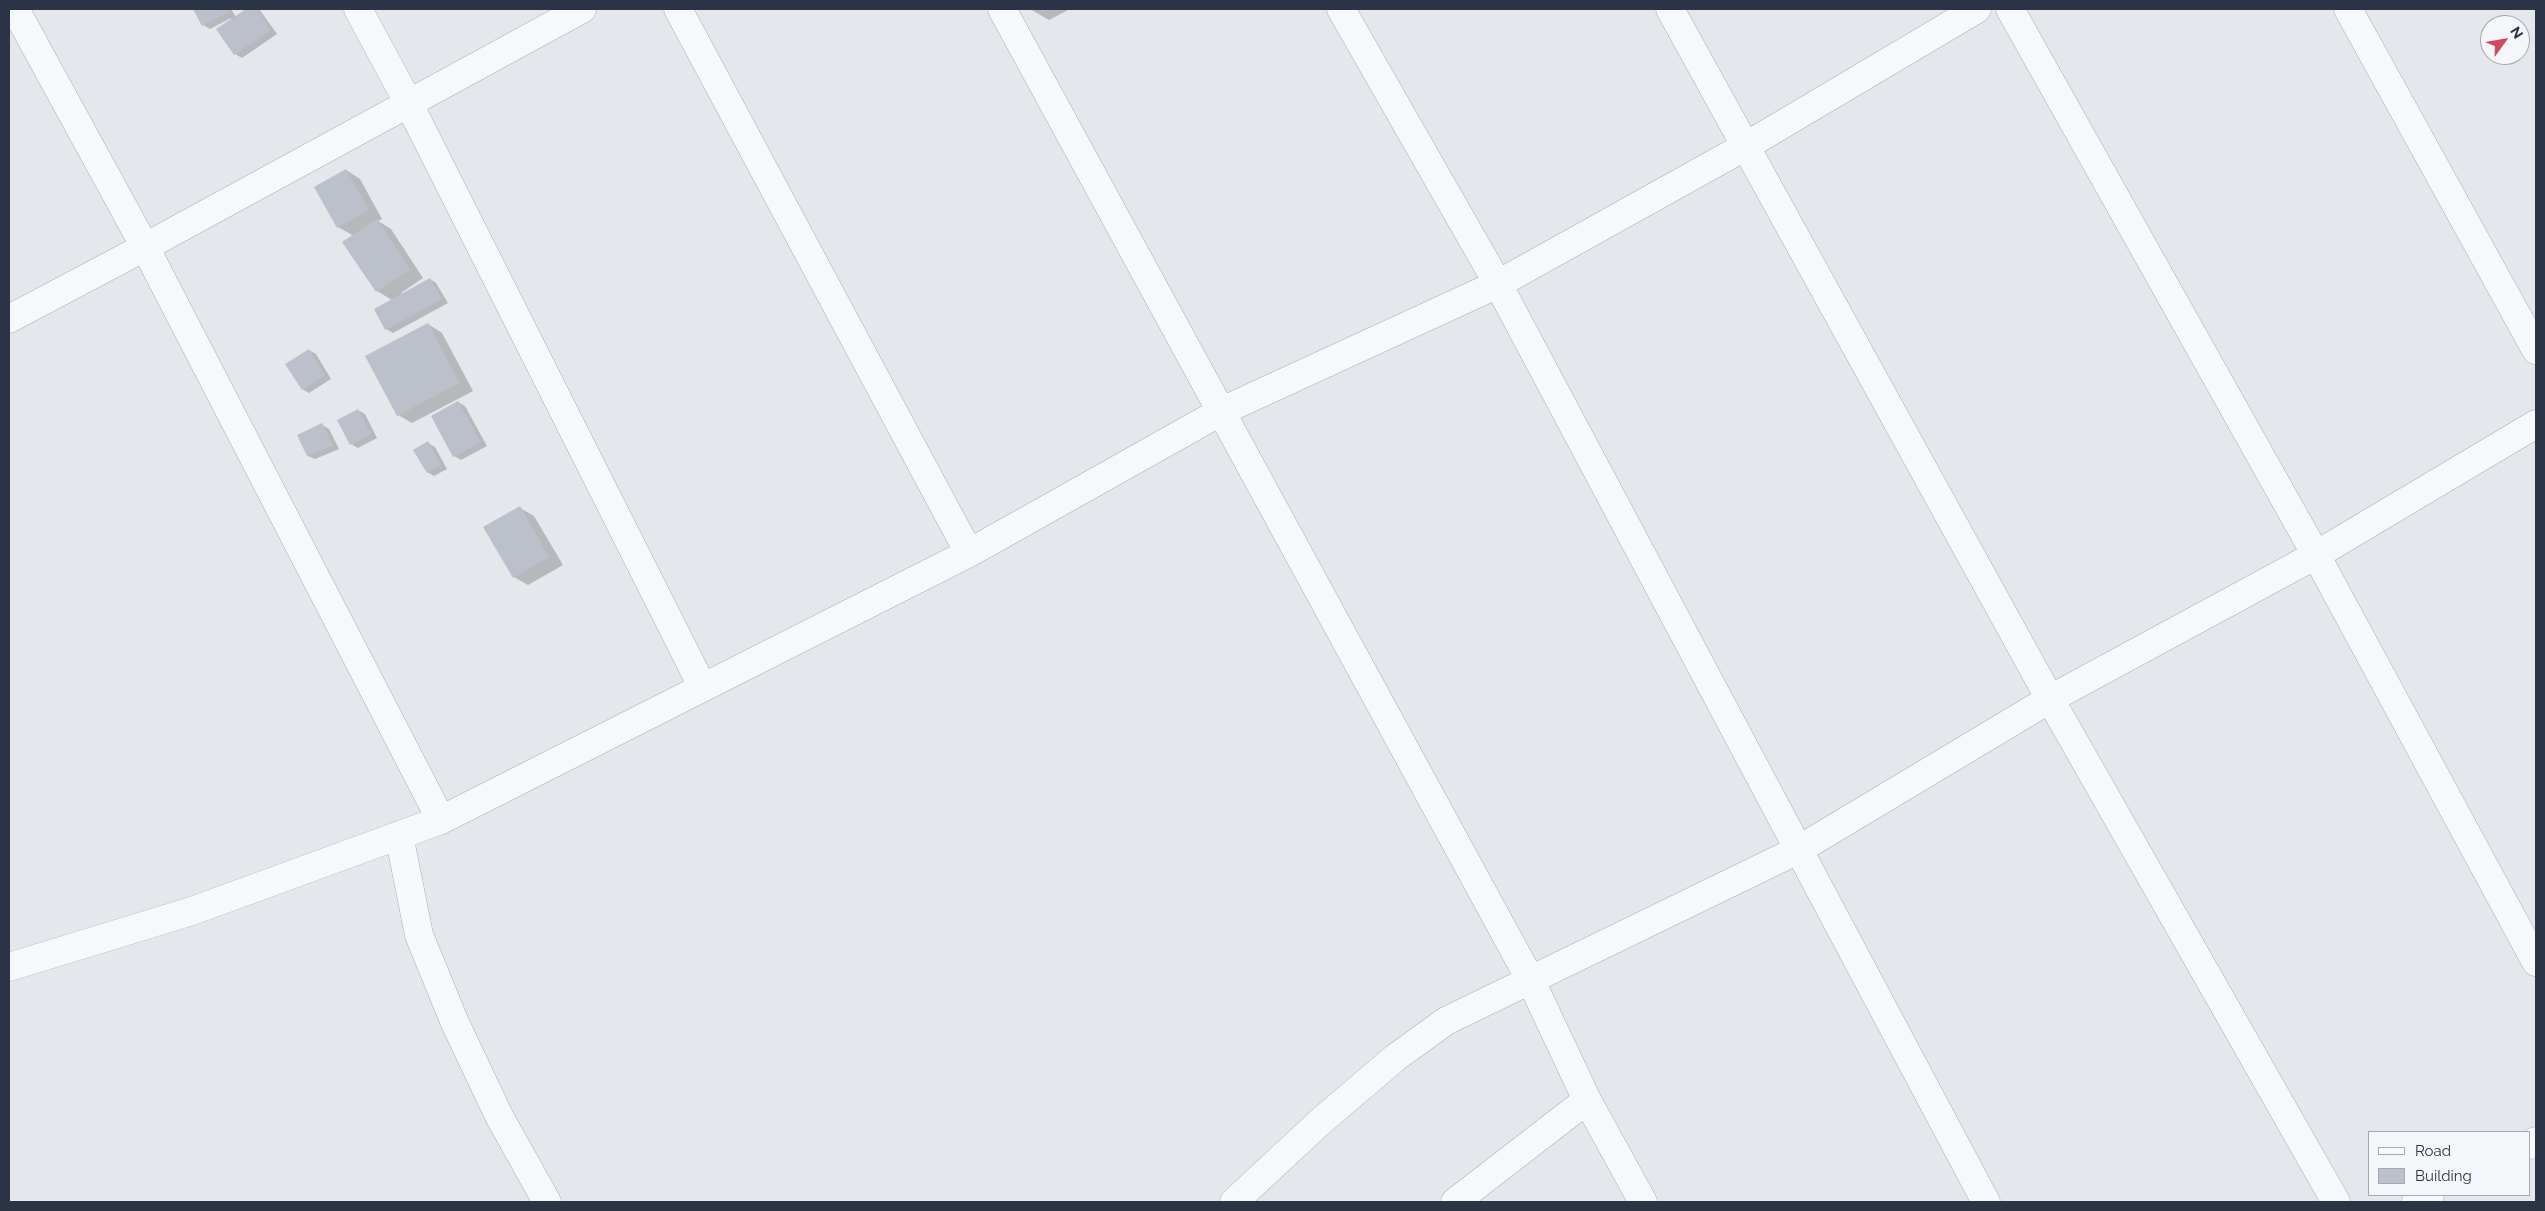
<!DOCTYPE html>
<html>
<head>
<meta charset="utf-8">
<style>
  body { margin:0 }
  #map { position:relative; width:2545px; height:1211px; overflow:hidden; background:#e4e7ec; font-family:Raleway,sans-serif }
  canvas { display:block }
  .frame { position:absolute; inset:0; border:10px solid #2b3445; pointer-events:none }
  .legend { position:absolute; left:2368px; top:1131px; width:162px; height:65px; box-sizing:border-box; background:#f4f6f9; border:1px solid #a4a8b1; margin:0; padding:6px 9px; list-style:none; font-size:15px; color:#2b3445 }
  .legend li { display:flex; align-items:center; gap:10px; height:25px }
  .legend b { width:25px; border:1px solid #a4a8b1 }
  .north { position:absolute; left:2480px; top:15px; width:50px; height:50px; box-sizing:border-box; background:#f4f6f9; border:1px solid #a4a8b1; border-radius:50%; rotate:58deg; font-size:14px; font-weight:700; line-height:20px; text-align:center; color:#2b3445 }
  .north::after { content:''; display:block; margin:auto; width:18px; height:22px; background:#d1495b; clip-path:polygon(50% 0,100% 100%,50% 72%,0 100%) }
</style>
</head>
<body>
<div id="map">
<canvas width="2545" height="1211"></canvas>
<div class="frame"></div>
<ul class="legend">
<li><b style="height:6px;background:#f7f8fa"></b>Road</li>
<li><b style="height:14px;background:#bbc0ca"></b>Building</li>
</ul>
<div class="north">N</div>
</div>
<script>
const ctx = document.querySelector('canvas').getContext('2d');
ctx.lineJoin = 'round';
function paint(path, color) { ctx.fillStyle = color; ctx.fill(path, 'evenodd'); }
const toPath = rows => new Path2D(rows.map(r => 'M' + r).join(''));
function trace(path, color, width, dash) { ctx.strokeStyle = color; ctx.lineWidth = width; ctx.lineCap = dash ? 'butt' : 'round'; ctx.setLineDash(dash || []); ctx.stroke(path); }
const shadow = toPath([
  [195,9,231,9,236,17,248,9,259,9,277,34,242,58,235,54,231,18,210,29,203,25],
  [1030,9,1070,9,1049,20],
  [346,170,360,179,382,219,378,221,391,229,423,278,401,293,402,294,430,279,436,283,448,303,393,333,386,329,375,310,392,300,377,291,344,243,354,236,338,227],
  [428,324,442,333,473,391,412,423,398,415],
  [309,350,316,354,331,379,309,393,302,389],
  [458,402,465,406,487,446,461,460,454,456],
  [358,410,365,414,377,438,358,448,351,444],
  [322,425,329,429,339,449,315,459,308,456],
  [428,443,435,447,447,469,434,476,427,472],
  [520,508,534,516,563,565,528,585,514,577]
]);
const building = toPath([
  [193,9,227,9,229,12,202,26],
  [246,9,257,9,271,30,234,55,216,29],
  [346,169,369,210,337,228,314,187],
  [377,219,410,269,376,292,342,242],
  [430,278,442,299,385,330,374,309],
  [428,323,459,383,397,416,365,356],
  [309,349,325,375,302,390,285,364],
  [458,401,481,442,453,457,431,416],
  [358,409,371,434,350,445,337,420],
  [322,423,333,446,307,456,297,435],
  [428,441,441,465,427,473,413,450],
  [520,506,549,557,513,578,483,527]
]);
const minor = toPath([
  [15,9,145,247,441,820],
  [358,9,408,102,702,686],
  [678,9,969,553],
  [1002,9,1531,981,1587,1100,1643,1202],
  [1341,9,1498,284,1986,1202],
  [1670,9,2050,699,2336,1202],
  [2010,9,2316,555,2536,962],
  [2348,9,2536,350],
  [9,319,145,247,582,9],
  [399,835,419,935,455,1023,499,1116,547,1202],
  [9,967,192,911,441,820,969,553,1222,411,1498,284,1746,146,1977,9],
  [2529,1145,2536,1141],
  [1234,1202,1320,1122,1395,1058,1446,1021,1798,850,2050,699,2316,555,2536,424],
  [1455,1202,1587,1100],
  [2416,1202,2430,1195]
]);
paint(shadow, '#0003');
paint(building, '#bbc0ca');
trace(minor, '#a9aeb7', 29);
trace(minor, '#f7f8fa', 28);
</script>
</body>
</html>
